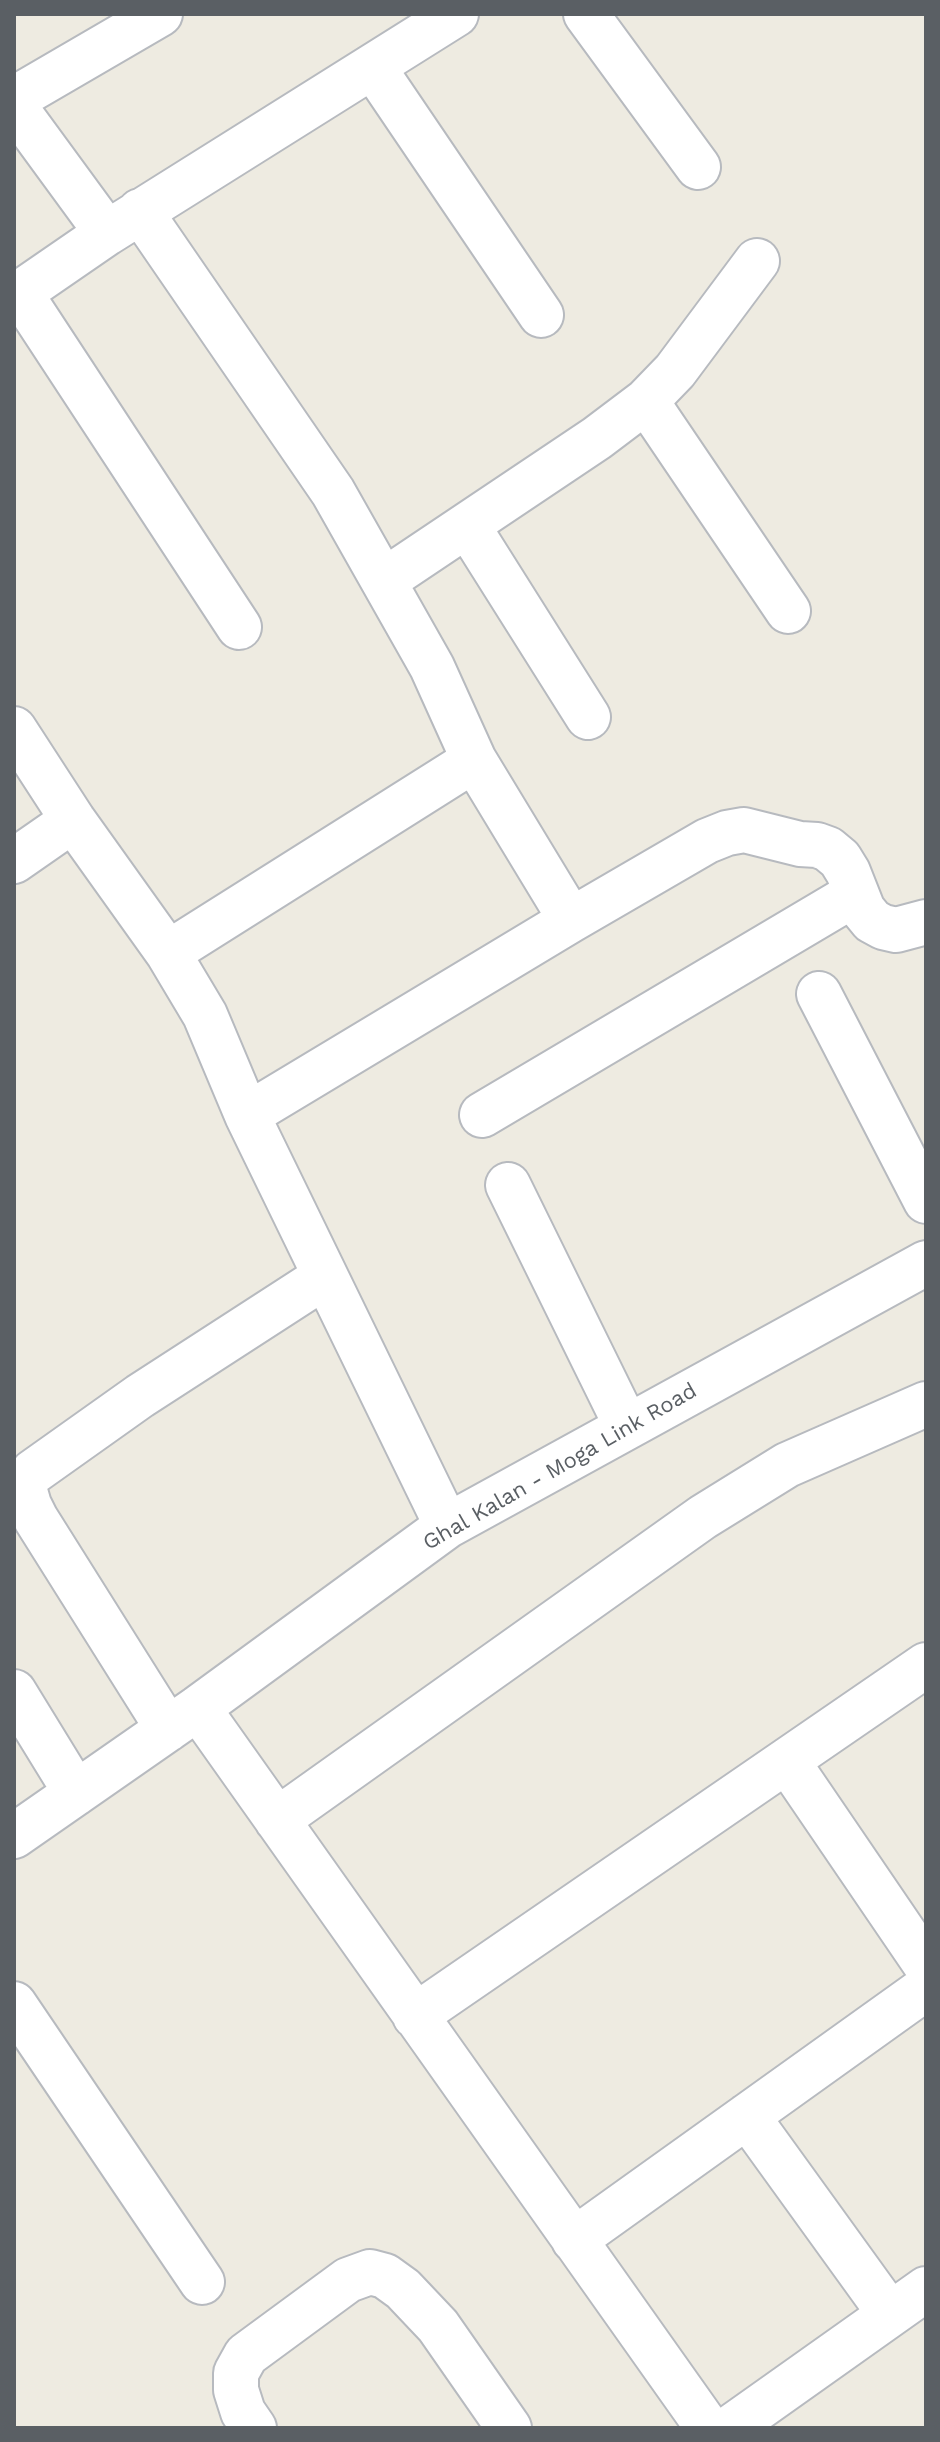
<!DOCTYPE html>
<html>
<head>
<meta charset="utf-8">
<style>
  body { margin:0 }
  #map { position:relative; width:940px; height:2442px; overflow:hidden; background:#eeebe1; font-family:"Work Sans",sans-serif }
  canvas { display:block }
  .frame { position:absolute; inset:0; border:16px solid #5a5f64; pointer-events:none }
</style>
</head>
<body>
<div id="map">
<canvas width="940" height="2442"></canvas>
<div class="frame"></div>
</div>
<script>
const ctx = document.querySelector('canvas').getContext('2d');
ctx.lineJoin = 'round';
const toPath = rows => new Path2D(rows.map(r => 'M' + r).join(''));
function trace(path, color, width, dash) { ctx.strokeStyle = color; ctx.lineWidth = width; ctx.lineCap = dash ? 'butt' : 'round'; ctx.setLineDash(dash || []); ctx.stroke(path); }
function drawText(font, color, halo, rows, align = 'center') {
  ctx.font = font + ' "Work Sans",sans-serif'; ctx.lineWidth = 6; ctx.setLineDash([]); ctx.textBaseline = 'middle'; ctx.strokeStyle = halo; ctx.fillStyle = color; for (const [text, x, y, turn = 0] of rows) {
    ctx.save(); ctx.translate(x, y); ctx.rotate((+turn || 0) * Math.PI / 180); ctx.textAlign = isNaN(turn) ? turn : align; if (halo) ctx.strokeText(text, 0, 0); ctx.fillText(text, 0, 0); ctx.restore();
  }
}
const minor = toPath([
  [586,14,698,167],
  [373,67,541,315],
  [14,99,160,14],
  [14,106,107,233,14,297],
  [140,211,333,492,432,667,474,760,571,920],
  [107,233,456,14],
  [20,293,239,627],
  [646,401,788,611],
  [467,525,588,717],
  [385,580,597,438,646,401,675,371,757,261],
  [14,729,73,820,168,953,205,1015,247,1115,447,1526],
  [14,861,73,820],
  [168,953,474,760],
  [819,994,926,1201],
  [247,1115,571,920,707,841,727,833,744,830,800,844,817,845,828,849,840,859,848,872,863,910,872,921,883,927,896,930,926,922],
  [482,1115,855,894],
  [508,1185,627,1427],
  [14,1692,76,1793],
  [198,1708,708,2428],
  [168,1729,36,1519,29,1505,25,1491,25,1481,33,1472,140,1396,324,1277],
  [787,1761,926,1965],
  [277,1820,703,1517,787,1465,926,1404],
  [14,1836,198,1708,447,1526,926,1263],
  [14,2004,202,2282],
  [415,2016,926,1665],
  [747,2116,890,2314],
  [574,2240,926,1988],
  [254,2428,243,2412,236,2390,236,2373,246,2355,348,2280,370,2272,385,2276,403,2289,438,2326,509,2428],
  [730,2428,926,2289]
]);
const streetNames = [
  ["Ghal Kalan - Moga Link Road",560,1467,-30]
];
trace(minor, '#b7babf', 48);
trace(minor, '#fff', 44);
drawText('22px', '#5a5f64', '#fff', streetNames);
</script>
</body>
</html>
